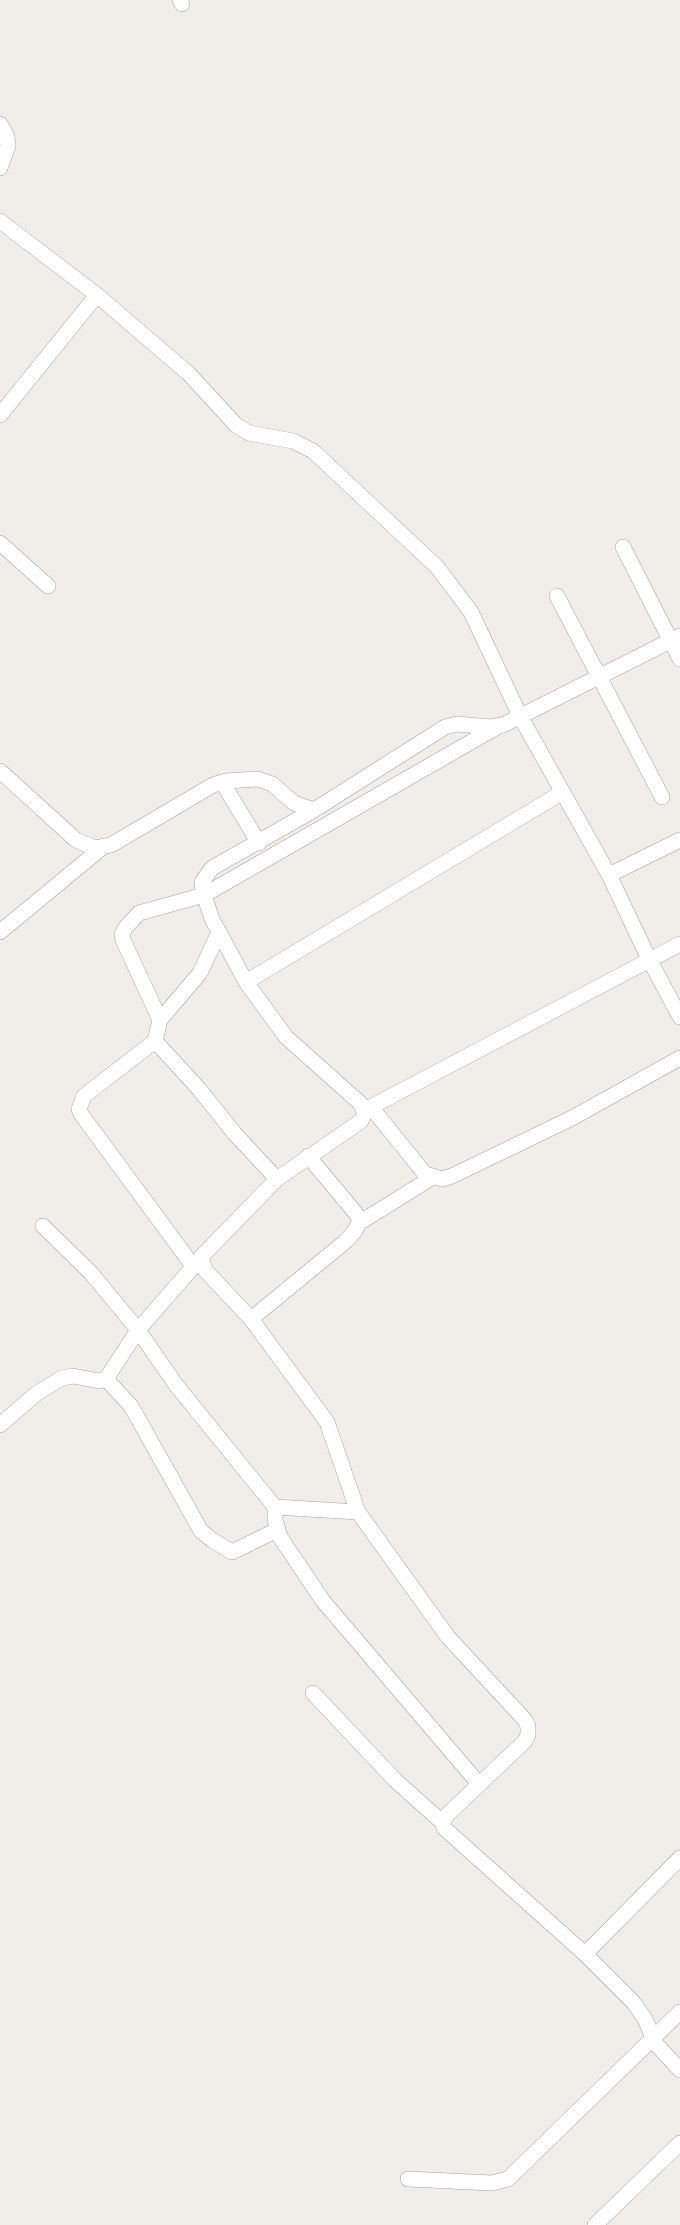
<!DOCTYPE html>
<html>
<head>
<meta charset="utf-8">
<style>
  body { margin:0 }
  canvas { display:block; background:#f1eee9 }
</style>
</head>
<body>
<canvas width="680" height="2225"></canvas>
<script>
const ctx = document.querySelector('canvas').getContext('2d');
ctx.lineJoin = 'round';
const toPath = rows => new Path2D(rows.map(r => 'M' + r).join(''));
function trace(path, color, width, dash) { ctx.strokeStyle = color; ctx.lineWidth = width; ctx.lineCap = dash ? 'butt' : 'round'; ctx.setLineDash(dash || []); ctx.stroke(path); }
const minor = toPath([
  [180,0,182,4],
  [0,124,7,136,8,146,0,168],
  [0,221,97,295,189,374,236,425,249,433,293,441,313,451,437,567,471,612,520,716,609,875,649,959,680,1017],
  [0,415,97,295],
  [0,543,48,586],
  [623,547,680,659],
  [557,596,662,797],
  [0,771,76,840,95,848,111,845,213,785,226,781,258,779,272,784,294,803,314,810,445,727,457,724,490,727,503,725,680,636],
  [222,782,259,843],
  [314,810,212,868,202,882,204,895,212,919,246,982,286,1037,360,1103,365,1113,361,1121,277,1179,201,1257,205,1270,251,1319,327,1422,358,1512,448,1637,525,1720,528,1726,528,1735,525,1741,447,1815,443,1823,444,1828,585,1954,633,2002,645,2019,656,2044,680,2070],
  [609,875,680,840],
  [0,932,104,846],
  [246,982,563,792],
  [160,1020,200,973,219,932],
  [155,1041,84,1096,79,1109,81,1114,193,1266],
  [371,1107,425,1174,442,1179,452,1176,572,1118,680,1058],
  [365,1110,680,944],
  [277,1179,235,1134,199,1089,155,1041,160,1020,123,940,122,934,126,927,139,913,204,895,497,727],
  [359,1223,433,1177],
  [43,1226,91,1273,138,1330,176,1385,275,1507,275,1520,280,1537,323,1601,479,1784],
  [251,1319,346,1241,354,1232,359,1223,359,1218,354,1211,308,1156],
  [106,1379,131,1406,201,1531,212,1540,232,1552,277,1530],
  [0,1425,37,1393,62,1378,73,1376,99,1381,106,1379,138,1330,200,1259],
  [275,1507,358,1512],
  [313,1693,395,1780,443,1823],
  [585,1954,680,1858],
  [408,2179,492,2183,508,2179,680,2012],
  [595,2225,680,2143]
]);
trace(minor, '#a3a3a3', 16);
trace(minor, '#fff', 15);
</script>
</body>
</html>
